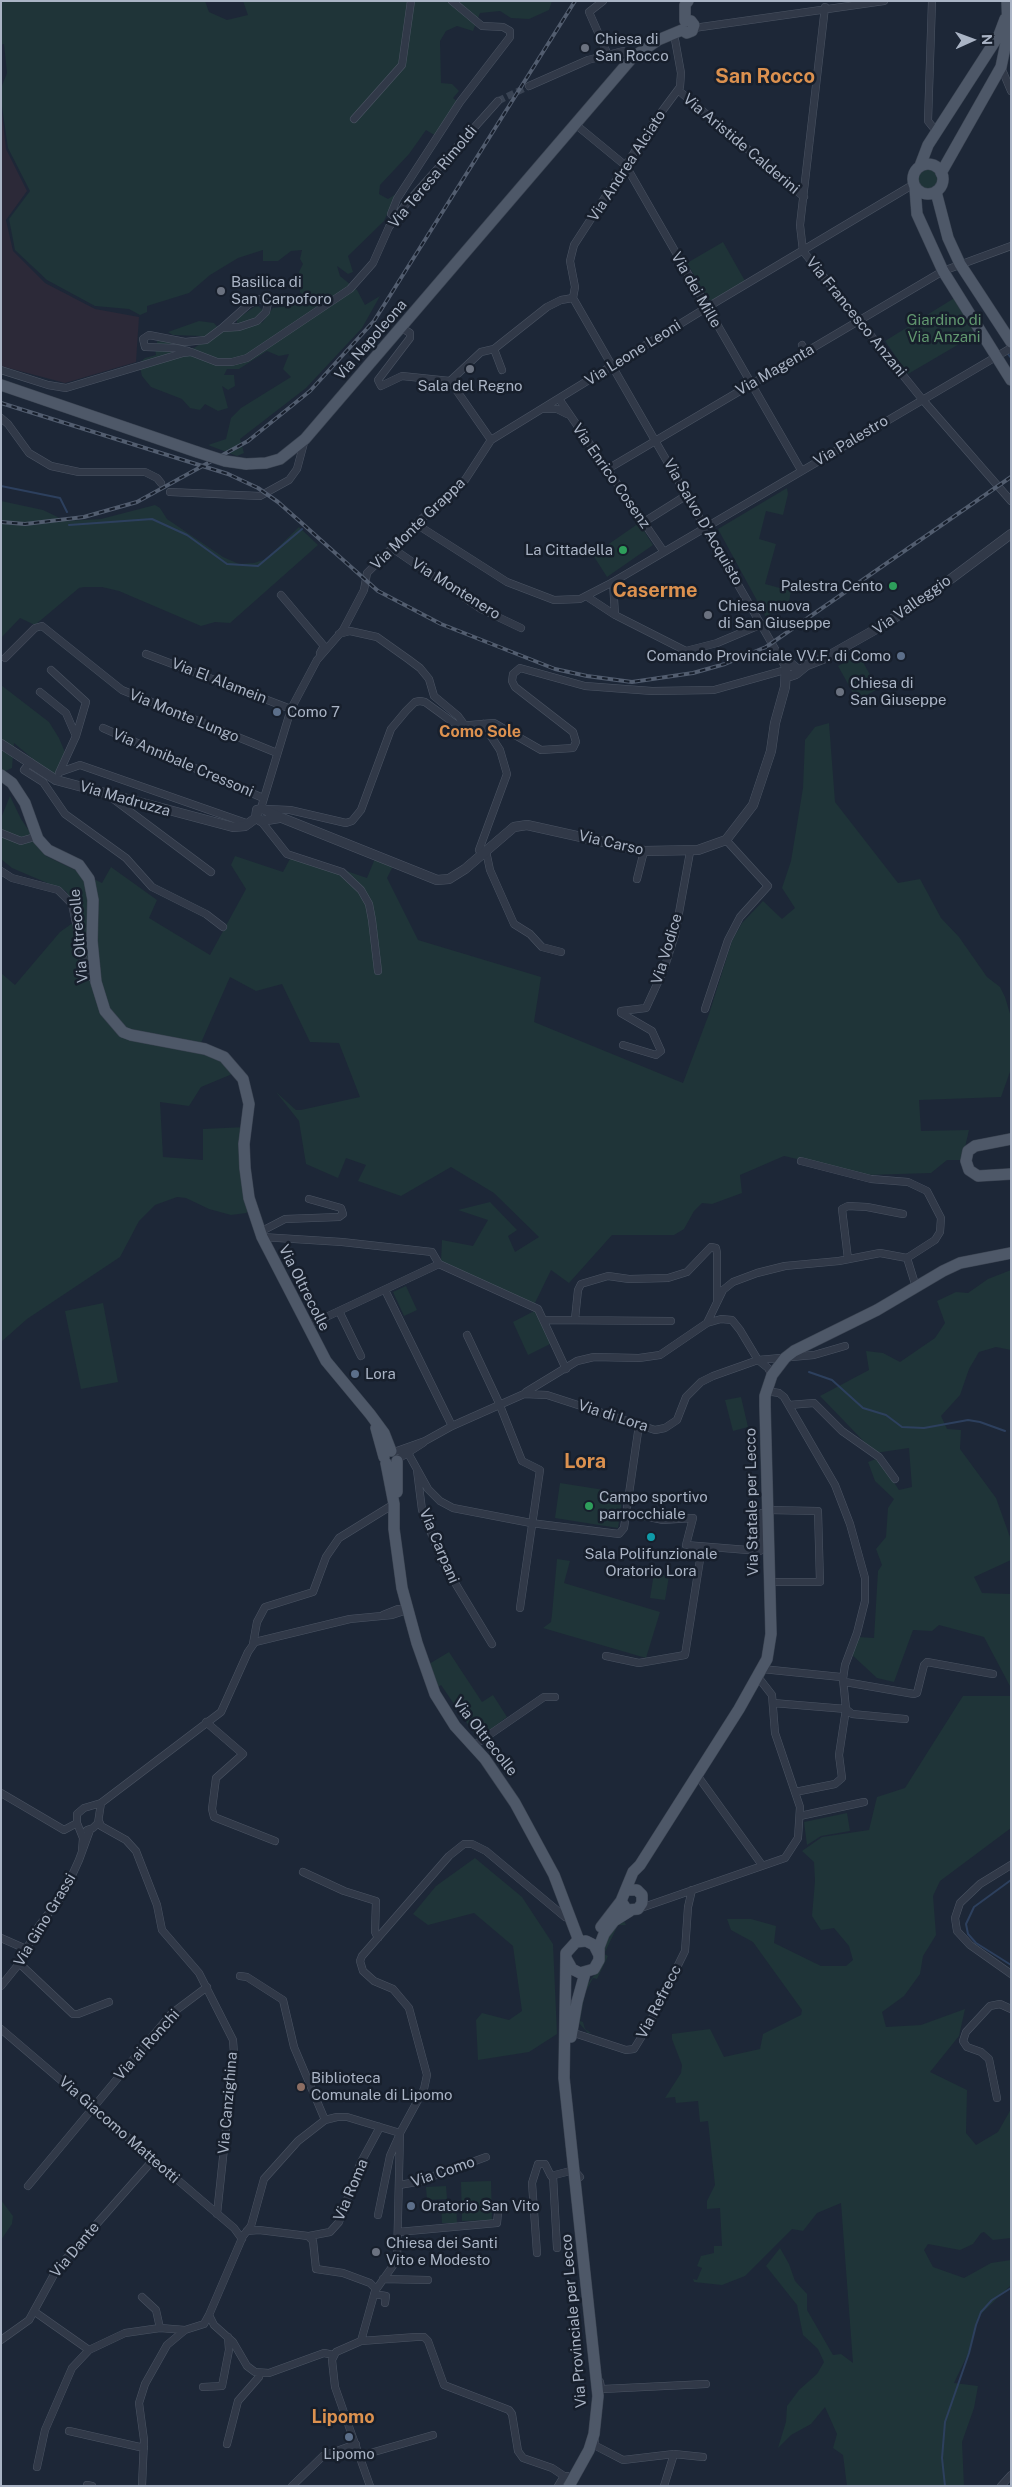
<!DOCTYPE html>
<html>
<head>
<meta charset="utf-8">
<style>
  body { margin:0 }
  #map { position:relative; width:1012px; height:2487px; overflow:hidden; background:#1d2737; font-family:"Public Sans",sans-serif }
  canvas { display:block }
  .frame { position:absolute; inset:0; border:2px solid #aab4c5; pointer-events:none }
  .north { position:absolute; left:947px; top:15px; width:50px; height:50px; -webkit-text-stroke:4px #171f2c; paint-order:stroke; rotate:88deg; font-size:14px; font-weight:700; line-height:20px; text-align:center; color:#aab4c5 }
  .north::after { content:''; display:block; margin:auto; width:18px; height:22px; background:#aab4c5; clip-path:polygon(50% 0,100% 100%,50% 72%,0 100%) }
</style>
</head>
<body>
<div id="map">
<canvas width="1012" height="2487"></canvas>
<div class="frame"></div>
<div class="north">N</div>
</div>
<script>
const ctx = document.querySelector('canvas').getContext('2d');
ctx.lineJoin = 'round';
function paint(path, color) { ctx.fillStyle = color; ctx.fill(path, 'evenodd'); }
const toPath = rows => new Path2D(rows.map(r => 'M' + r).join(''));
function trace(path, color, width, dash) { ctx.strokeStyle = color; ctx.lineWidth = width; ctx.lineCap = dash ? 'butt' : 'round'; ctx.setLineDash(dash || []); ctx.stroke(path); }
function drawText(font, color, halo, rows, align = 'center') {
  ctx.font = font + ' "Public Sans",sans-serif'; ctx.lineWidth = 5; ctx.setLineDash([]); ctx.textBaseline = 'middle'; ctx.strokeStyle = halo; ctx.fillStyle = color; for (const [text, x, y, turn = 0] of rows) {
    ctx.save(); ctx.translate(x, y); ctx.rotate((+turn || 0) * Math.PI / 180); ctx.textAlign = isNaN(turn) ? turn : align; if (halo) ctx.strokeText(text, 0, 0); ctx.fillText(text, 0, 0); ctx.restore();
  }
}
const medical = toPath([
  [1,104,6,149,27,191,6,220,13,251,45,283,95,309,139,317,136,362,65,383,1,366]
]);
const green = toPath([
  [1,1,205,1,209,12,227,20,248,15,243,1,552,1,549,10,529,19,511,18,500,11,480,13,473,31,457,26,446,31,440,41,441,83,452,84,459,91,453,98,459,103,436,136,426,130,409,154,380,185,379,194,388,199,396,194,384,221,348,256,353,272,348,274,337,266,340,276,357,290,365,305,380,296,362,328,306,388,240,439,244,453,237,456,208,445,226,439,231,418,241,408,291,377,283,369,289,354,279,356,267,351,239,369,227,369,224,375,234,375,235,386,228,390,222,386,228,408,218,411,205,404,200,410,190,408,182,399,151,387,142,376,139,363,145,358,156,355,155,349,158,339,171,340,171,354,194,348,203,342,201,336,173,335,168,332,199,321,214,323,221,331,237,324,237,319,257,305,264,311,257,319,262,323,273,308,289,306,303,295,300,292,299,272,303,264,300,259,302,250,291,251,278,261,263,261,263,250,238,258,210,275,189,293,147,306,147,312,140,315,129,309,95,306,47,280,15,250,9,219,30,191,8,148,1,99,1,88,7,73,4,44,1,45],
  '917 180a11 11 0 1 1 22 0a11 11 0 1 1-22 0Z',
  [723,242,745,281,710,302,687,263],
  [956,297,978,333,908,374,885,341],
  [787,488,788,494,783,515,766,511,759,539,776,544,765,584,791,591,789,602,766,617,718,529],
  [1,501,43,510,66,521,101,519,155,505,160,508,167,519,223,557,239,564,254,563,266,559,299,527,318,545,230,623,215,622,201,626,119,591,102,587,84,587,79,588,35,625,20,618,1,638],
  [639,523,653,545,607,577,593,555],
  [859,655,878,689,857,700,838,666],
  [1,685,49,722,59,738,67,757,54,777,14,743,12,768,1,773],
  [829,723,835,802,898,883,920,879,941,918,959,937,987,977,1000,987,1005,997,1011,1017,1011,1069,1001,1097,919,1100,921,1131,969,1130,962,1160,947,1160,931,1173,867,1175,784,1156,740,1175,742,1193,712,1204,702,1203,694,1211,684,1229,674,1235,612,1235,569,1283,551,1270,534,1305,441,1262,442,1240,473,1246,488,1220,458,1210,490,1202,517,1230,508,1236,515,1252,539,1237,494,1193,451,1167,401,1196,358,1181,366,1165,346,1158,338,1178,306,1164,299,1121,276,1092,296,1110,301,1110,360,1097,339,1043,310,1042,282,984,256,991,230,977,200,1045,237,1072,201,1087,189,1106,160,1102,163,1157,203,1160,203,1129,246,1127,252,1208,246,1213,231,1215,209,1209,186,1198,177,1197,155,1205,139,1221,120,1257,27,1319,1,1342,1,973,15,985,60,932,81,917,66,891,12,868,1,859,1,818,10,796,21,819,46,856,102,883,111,867,157,900,149,918,210,955,246,889,231,865,235,856,283,872,293,853,367,878,376,856,393,866,387,878,418,940,541,977,534,1022,683,1083,709,1014,732,941,742,923,763,901,782,919,795,908,782,888,791,861,803,788,805,740,815,727],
  [1011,1270,1011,1350,996,1347,979,1352,969,1369,960,1395,941,1416,947,1429,961,1430,960,1449,996,1498,1011,1540,1011,1560,974,1577,982,1593,1011,1594,1011,1688,984,1637,939,1625,932,1631,913,1630,894,1682,877,1678,850,1653,858,1637,874,1638,878,1571,882,1565,876,1549,886,1537,888,1508,894,1499,875,1481,868,1462,878,1458,899,1490,912,1487,909,1448,875,1453,820,1396,869,1370,866,1351,883,1353,900,1362,935,1338,945,1323,937,1301,956,1292,968,1293,988,1279],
  [406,1286,417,1310,404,1316,393,1292],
  [103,1303,118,1382,81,1389,65,1311],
  [538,1309,554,1342,528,1355,513,1322],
  [741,1397,748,1427,733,1431,725,1400],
  [560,1483,623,1493,618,1528,555,1518],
  [557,1559,570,1561,564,1583,660,1612,646,1658,543,1628,551,1622,552,1614],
  [654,1573,669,1576,665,1600,650,1598],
  [449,1652,482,1702,493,1695,507,1717,478,1739,441,1685,438,1687,429,1664],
  [963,1696,1011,1696,1011,1828,940,1881,933,1896,936,1935,923,1956,920,1974,904,1996,882,2012,886,2027,921,2025,965,2009,959,2036,930,2072,967,2090,966,2133,976,2145,998,2132,1011,2109,1011,2238,993,2240,984,2232,981,2233,973,2244,960,2250,928,2244,924,2250,933,2267,964,2278,991,2263,1011,2260,1011,2285,978,2317,969,2352,954,2383,978,2386,974,2408,962,2442,964,2486,847,2486,843,2455,833,2448,837,2434,825,2407,811,2424,791,2435,778,2448,786,2422,787,2406,799,2390,817,2374,824,2362,818,2349,803,2335,797,2305,766,2266,780,2248,789,2264,795,2281,807,2294,807,2310,833,2355,841,2354,853,2363,841,2203,817,2213,803,2231,792,2229,745,2276,722,2285,694,2282,693,2279,697,2280,702,2268,697,2266,701,2256,714,2253,714,2246,722,2246,720,2208,707,2209,707,2201,715,2185,708,2121,700,2122,698,2101,676,2103,675,2097,665,2098,681,2073,682,2065,672,2039,672,2034,710,2029,724,2057,760,2049,763,2034,801,2015,802,2010,753,1942,731,1930,727,1919,751,1919,776,1926,774,1943,821,1966,846,1966,853,1960,849,1946,834,1928,821,1930,812,1916,815,1881,814,1862,802,1851,822,1837,869,1830,877,1797,905,1788],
  [847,1813,850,1831,821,1836,807,1845,804,1822],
  [475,1858,522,1897,553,1944,557,2034,529,2052,478,2060,476,2020,482,2013,509,2020,522,2011,513,1946,474,1913,428,1925,413,1914,436,1886],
  [624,1921,626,1925,618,1925,604,1954,608,1956,597,1979,593,1978,585,1993,580,2021,583,2022,585,2029,591,2033,588,2033,579,2023,585,1987,596,1973,602,1947,613,1928],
  [491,2181,492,2220,462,2221,461,2182],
  [446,2186,447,2199,427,2200,426,2187],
  [1,2200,13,2216,12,2224,1,2240],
  [456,2201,457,2223,442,2223,441,2202]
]);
const stream = toPath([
  [1008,354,1011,358],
  [1,486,60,498,67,512],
  [69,525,152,519,187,535,227,564,258,566,302,529],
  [809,1372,832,1380,863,1408,886,1415,902,1427,924,1428,968,1420,980,1422,1005,1431],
  [1011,1880,974,1907,966,1924,968,1934,976,1943,1011,1965],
  [945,2486,942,2458,945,2422,969,2353,976,2325,981,2312,992,2300,1011,2288]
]);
const minorTunnel = toPath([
  [498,101,529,86]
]);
const minor = toPath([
  [603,1,589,12,608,55],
  [932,1,928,121,936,131],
  [825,7,800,225,803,251,922,399,1011,501],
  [694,28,884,1],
  [1001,67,1011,91],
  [529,86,588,60,623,51,632,58],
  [678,90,804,197],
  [354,119,402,65,411,1],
  [575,124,626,166,801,470],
  [396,218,391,214,397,199,460,102,510,37,510,31,503,27,482,26,452,1],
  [573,298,786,668],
  [573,298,575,287,570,261,574,245,654,122,680,87,681,73,674,34],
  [402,328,410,333,410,338,378,380,381,386,402,376,450,381,481,352,494,349,547,307,561,300,573,298],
  [802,345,806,353],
  [494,349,502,370],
  [188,351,175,348,145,347,143,339,149,335,185,342,206,340,222,328,239,327,257,321,266,312,268,303,260,299,249,304,222,328],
  [1,370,48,385,66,388,183,353,191,352,217,362,232,362,247,358,350,289,373,263,389,227,406,204,498,101],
  [450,381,491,440],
  [559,399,664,552],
  [544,409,557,409,567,414],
  [1,418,8,424,29,453,51,466,79,472,145,472,157,478,161,483],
  [606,470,943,271,1011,246],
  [170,492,260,496,289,480,297,469,305,439],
  [644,522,687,495],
  [416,524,507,582,554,600,580,599,613,582,1011,348],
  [392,548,481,609,521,628],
  [613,582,615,615,686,651,717,643,762,624],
  [281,595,324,646,320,653],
  [586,596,615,615],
  [339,634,350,631,377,637,408,659,420,668,429,679,434,696,458,716,466,727],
  [146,654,291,709],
  [5,658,35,628,42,626,122,690,277,753],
  [51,670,86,702,76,736,59,773],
  [40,692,66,713,76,736],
  [103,728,263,798],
  [30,762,24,770,43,782,65,814,126,858,152,887,206,914,223,927],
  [60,772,80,765,249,824],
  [108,795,211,872],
  [261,808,291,709,317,660,343,630,364,590,367,573,416,524,465,480,491,440,706,308,914,184],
  [266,809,290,810,346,823,352,821,361,810,391,729,406,711,415,702,420,701,425,702,458,726,494,723,541,750,573,748,576,742,573,732,515,687,512,681,513,674,520,668,585,686,652,691,714,690,785,670],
  [261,821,287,854,342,872,361,890,369,904,372,920,378,971],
  [1,833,21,841,38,836],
  [479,850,507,774,500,750,483,724],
  [486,851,490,870,514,924,530,934,542,947,561,952],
  [1,871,12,878,58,890,72,904,86,971,96,982],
  [637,879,644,851],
  [705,1009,728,940,740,917,768,886,726,840],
  [623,1045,656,1055,661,1051,652,1031,621,1013,621,1011,646,1008,664,969,675,935,690,852],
  [801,1161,871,1179,908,1182,927,1191,941,1218,940,1232,935,1240,907,1258],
  [260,1232,285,1219,339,1217,343,1214,341,1208,309,1199],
  [262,1237,342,1242,432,1252,439,1264],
  [848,1259,842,1209,848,1206,867,1207,903,1214],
  [439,1264,538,1309,566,1369],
  [385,1290,452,1426],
  [339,1311,361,1356],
  [575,1319,578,1290,581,1284,608,1276,629,1279,668,1278,687,1272,711,1247,716,1248,717,1253,717,1300],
  [544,1320,671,1321],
  [707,1323,721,1319,732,1320,740,1330,758,1360,768,1368,772,1375],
  [307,1326,439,1264],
  [467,1335,499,1403,522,1461,540,1470,520,1608],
  [766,1391,779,1393,784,1397,835,1485,850,1524,865,1578,865,1601,857,1633,845,1665,843,1679,846,1709,839,1755,842,1778,835,1784,795,1792],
  [526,1392,577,1361,594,1357,639,1358,660,1355,707,1323,723,1290,733,1282,757,1273,785,1266,839,1261,880,1253,907,1258,916,1287],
  [789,1405,814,1403,842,1431,879,1457,895,1479],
  [394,1452,425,1441,452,1426,524,1394,547,1395,655,1430,665,1428,677,1420,686,1397,701,1382,713,1376,758,1360,814,1355,845,1346],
  [408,1453,428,1489,440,1501,453,1508,531,1523,619,1534,624,1528,639,1425],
  [398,1459,423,1443],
  [417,1470,422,1510,443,1563,492,1644],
  [768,1510,818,1511,820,1582,770,1582],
  [626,1512,663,1520,693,1518,686,1545,760,1551,762,1548,762,1513],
  [383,1615,398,1609,407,1610],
  [253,1644,257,1622,265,1607,313,1592,326,1557,339,1538,394,1504],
  [606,1656,639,1663,685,1655,702,1547],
  [762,1669,841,1677,845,1682,914,1694,917,1693,924,1665,927,1662,993,1674],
  [773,1703,846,1709,852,1714,905,1719],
  [206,1722,243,1754,216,1778,212,1809,214,1817,275,1841],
  [473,1746,544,1697,555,1697],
  [697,1775,762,1865],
  [1,1793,64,1830,77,1823],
  [800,1816,864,1802],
  [99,1821,101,1826,126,1840,136,1851,157,1905,162,1930,199,1973,233,2040,234,2054,217,2214],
  [87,1830,93,1828,98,1823,101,1803],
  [82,1851,83,1838,77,1823,77,1814,84,1808,101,1803,221,1712,248,1652,255,1642,350,1619,392,1615,407,1610],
  [1011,1865,980,1884,960,1903,955,1918,957,1931,970,1945,1011,1974],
  [303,1872,344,1891,376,1901,375,1932,378,1938],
  [638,1909,785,1858,798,1838,800,1807,775,1733,772,1695,758,1677],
  [1,1938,26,1949],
  [19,1963,73,2014,78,2014,109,2002],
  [240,1976,247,1977,283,2000,294,2047,325,2120],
  [1,1986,18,1965,39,1926,64,1893,79,1860,90,1830],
  [1,2029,234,2228,242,2239],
  [571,2032,626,2050,634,2049,647,2028,685,1951,688,1907,692,1890],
  [997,2098,989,2059,981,2052,967,2047,963,2041,966,2032,990,2006,1000,2004,1011,2009],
  [553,2176,557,2248],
  [399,2185,417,2182,486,2157],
  [28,2186,171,2014,207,1987],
  [378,2215,390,2156,399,2136],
  [247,2231,259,2230,308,2236,313,2241,316,2269,343,2273,370,2283,376,2289],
  [398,2232,497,2223,498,2213],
  [309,2236,330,2232,339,2222,360,2164,380,2127],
  [537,2253,532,2183,538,2164,545,2164,551,2176,574,2170,580,2177],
  [383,2279,428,2280],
  [374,2294,386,2296,385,2303],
  [142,2297,156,2310,160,2328],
  [35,2312,89,2350,125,2333,160,2328,185,2330],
  [1,2340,29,2320,57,2269,153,2160],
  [361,2341,375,2291,397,2260,400,2133,424,2089,427,2075,409,2008,393,1989,374,1981,363,1971,360,1961,362,1956,449,1856,464,1844,472,1844,486,1851,565,1917],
  [334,2355,324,2353,269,2373,255,2372,247,2366,233,2342,214,2325,209,2315,243,2236,251,2226,264,2179,298,2141,325,2120,337,2117,347,2117,400,2133],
  [600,2382,601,2388,603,2389,706,2384],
  [203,2387,222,2386,229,2350,228,2337],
  [69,2431,144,2448],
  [595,2440,594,2445,596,2446,623,2460,674,2454,703,2457],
  [227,2444,238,2401,259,2377,260,2373],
  [360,2456,433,2435],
  [37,2467,45,2430,72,2368,89,2350],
  [87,2485,92,2486],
  [142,2486,144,2440,139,2403,145,2384,167,2345,185,2330,204,2324,209,2315],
  [292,2486,323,2456,356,2444],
  [370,2486,335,2387,332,2360,336,2352,361,2341,416,2337,424,2337,428,2341,444,2385,509,2410,512,2414,518,2451,523,2458,552,2468,564,2476],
  [558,2486,564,2476,567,2476],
  [664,2486,674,2454],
  [1001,2486,1011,2475]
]);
const tertiary = toPath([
  [796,674,807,665,825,658,885,624,932,593,1011,534],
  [1,744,56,780,233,827,245,826,256,818],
  [256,818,257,810,263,809,282,818,437,880,449,879,465,869,514,827,527,825,644,851,698,850,726,840,753,805,771,751,775,723,785,687,786,668,791,664,797,669,796,674,790,676],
  [256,818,261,821,279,818]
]);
const primary = toPath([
  [685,21,685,5,688,1],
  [682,30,687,33,692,31,694,25,691,21],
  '913 179a15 15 0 1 1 30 0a15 15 0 1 1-30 0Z',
  [920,166,928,145,999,35,1005,19],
  [941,173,1001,67,1008,33,1007,1],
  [915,188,917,214,943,271,1011,380],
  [936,192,948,238,960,264,1011,342],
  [1,385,197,452],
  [246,464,266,463,280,459,305,439,632,58,658,40,682,30],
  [1,775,12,783,25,803,38,839,48,850,79,865,89,879,93,900,92,941,96,982,105,1011,123,1032,131,1035,205,1049,224,1057,243,1079,249,1104,244,1144,245,1168,249,1198,262,1237,326,1361,370,1414,384,1433,391,1451],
  [1011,1139,975,1146,968,1151,966,1161,969,1170,978,1176,1011,1174],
  [376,1428,384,1457],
  [386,1463,394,1504,394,1529,402,1588,417,1643,435,1694,455,1726,485,1759,515,1803,554,1875,579,1941],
  [397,1492,397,1461],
  [627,1890,637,1890,642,1895,642,1903,638,1909,627,1910,621,1901,633,1872,640,1865,739,1709,767,1659,771,1634,765,1406,765,1396,772,1375,785,1358,794,1351,877,1310,943,1271,960,1263,1011,1253],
  [601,1927,621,1901],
  [567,1960,572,1969,580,1973,594,1969,599,1960,599,1947,604,1934,614,1921,630,1911],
  [571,2037,577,2002,585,1973],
  [569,2486,589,2450,594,2434,598,2396,564,2078,566,1953,576,1942,586,1941,594,1945,599,1955]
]);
const rail = toPath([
  [1,403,228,474,258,488,278,502,378,591,441,624,555,669,587,676,632,682,693,673,725,664,766,647,1011,477],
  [1,522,25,524,84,517,137,502,248,441,310,391,374,321,575,1]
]);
const primaryBridge = toPath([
  [197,452,225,461,246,464]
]);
const markers = [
  [585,48,5,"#6b7280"],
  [221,291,5,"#6b7280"],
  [470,369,5,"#6b7280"],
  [623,550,5,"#2e9e5b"],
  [893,586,5,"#2e9e5b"],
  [708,615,5,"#6b7280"],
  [901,656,5,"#5c6f8a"],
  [840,692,5,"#6b7280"],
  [277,712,5,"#5c6f8a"],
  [355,1374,5,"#5c6f8a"],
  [589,1506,5,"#2e9e5b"],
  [651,1537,5,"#0f9aa8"],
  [301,2087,5,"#8d6e63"],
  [411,2206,5,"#5c6f8a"],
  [376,2252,5,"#6b7280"],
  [349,2437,5,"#5c6f8a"]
];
const poiNames = [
  ["Chiesa di",595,39],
  ["San Rocco",595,56],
  ["Basilica di",231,282],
  ["San Carpoforo",231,299],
  ["Sala del Regno",470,386,"center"],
  ["La Cittadella",613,550,"right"],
  ["Palestra Cento",883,586,"right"],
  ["Chiesa nuova",718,606],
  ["di San Giuseppe",718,623],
  ["Comando Provinciale VV.F. di Como",891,656,"right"],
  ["Chiesa di",850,683],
  ["San Giuseppe",850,700],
  ["Como 7",287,712],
  ["Lora",365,1374],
  ["Campo sportivo",599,1497],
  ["parrocchiale",599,1514],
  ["Sala Polifunzionale",651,1554,"center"],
  ["Oratorio Lora",651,1571,"center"],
  ["Biblioteca",311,2078],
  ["Comunale di Lipomo",311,2095],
  ["Oratorio San Vito",421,2206],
  ["Chiesa dei Santi",386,2243],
  ["Vito e Modesto",386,2260],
  ["Lipomo",349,2454,"center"]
];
const streetNames = [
  ["Via Aristide Calderini",741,144,40],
  ["Via Andrea Alciato",627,166,-57],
  ["Via Teresa Rimoldi",433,177,-50],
  ["Via dei Mille",696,290,60],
  ["Via Francesco Anzani",856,317,51],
  ["Via Napoleona",371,340,-49],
  ["Via Leone Leoni",633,353,-32],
  ["Via Magenta",775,370,-30],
  ["Via Palestro",851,441,-31],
  ["Via Enrico Cosenz",611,476,55],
  ["Via Salvo D'Acquisto",703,522,60],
  ["Via Monte Grappa",418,524,-44],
  ["Via Montenero",456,589,32],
  ["Via Valleggio",912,605,-35],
  ["Via El Alamein",219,681,21],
  ["Via Monte Lungo",184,716,22],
  ["Via Annibale Cressoni",183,763,23],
  ["Via Madruzza",125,799,16],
  ["Via Carso",611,843,13],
  ["Via Oltrecolle",79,936,-95],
  ["Via Vodice",667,949,-73],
  ["Via Oltrecolle",304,1288,63],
  ["Via di Lora",613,1416,18],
  ["Via Statale per Lecco",752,1502,-91],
  ["Via Carpani",439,1546,67],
  ["Via Oltrecolle",485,1737,52],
  ["Via Gino Grassi",45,1920,-59],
  ["Via Refrecc",659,2002,-63],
  ["Via ai Ronchi",147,2045,-48],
  ["Via Canzighina",228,2103,-85],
  ["Via Giacomo Matteotti",119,2130,41],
  ["Via Como",443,2172,-19],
  ["Via Roma",351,2190,-67],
  ["Via Dante",75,2250,-50],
  ["Via Provinciale per Lecco",574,2321,-95]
];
const parkNames = [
  ["Giardino di",944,320],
  ["Via Anzani",944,337]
];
const neighbourhoodNames = [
  ["Como Sole",480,732]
];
const quarterNames = [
  ["Lipomo",343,2417]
];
const districtNames = [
  ["San Rocco",765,77],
  ["Caserme",655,591],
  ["Lora",585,1462]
];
paint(medical, '#2c2938');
paint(green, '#1f3438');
trace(stream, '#2d405e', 2);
trace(minorTunnel, '#394353', 7, [7, 3.5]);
trace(minor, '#4b5463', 8);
trace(tertiary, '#4b5463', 10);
trace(primary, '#3a4351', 12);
trace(minor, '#313948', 7);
trace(tertiary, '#313948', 9);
trace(primary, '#4e5868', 11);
trace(rail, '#525d6f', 4);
trace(rail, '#171f2c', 2, [5.5]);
trace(primaryBridge, '#3a4351', 12, []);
trace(primaryBridge, '#4e5868', 11);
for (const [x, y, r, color] of markers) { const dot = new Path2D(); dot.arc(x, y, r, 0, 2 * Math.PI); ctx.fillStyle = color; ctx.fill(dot); trace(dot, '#171f2c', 2); }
drawText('15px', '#aab4c5', '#171f2c', poiNames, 'left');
drawText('15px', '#aab4c5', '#171f2c', streetNames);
drawText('15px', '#61976f', '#171f2c', parkNames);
drawText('bold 16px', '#dc914f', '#171f2c', neighbourhoodNames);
drawText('bold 18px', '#dc914f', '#171f2c', quarterNames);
drawText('bold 20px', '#dc914f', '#171f2c', districtNames);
</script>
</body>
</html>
